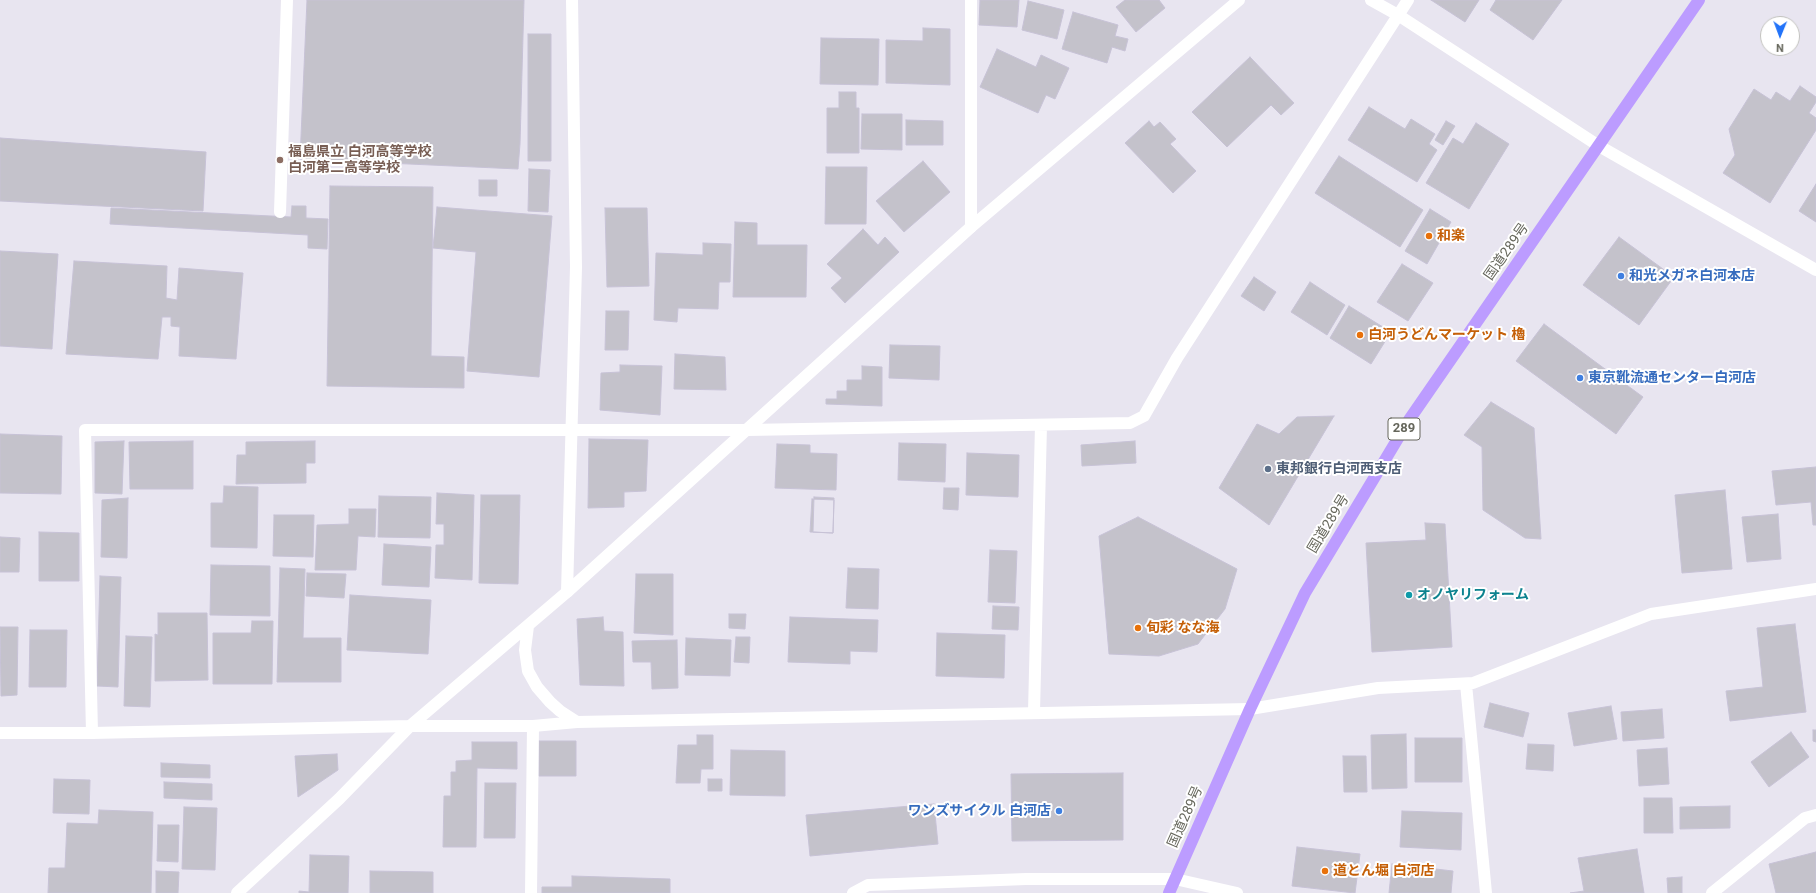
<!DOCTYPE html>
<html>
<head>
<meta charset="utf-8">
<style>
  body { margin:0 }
  #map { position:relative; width:1816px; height:893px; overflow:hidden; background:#e8e5f0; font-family:Roboto,sans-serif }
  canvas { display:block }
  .north { position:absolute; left:1760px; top:16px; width:40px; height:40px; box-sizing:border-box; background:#fff; border:1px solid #c2c2be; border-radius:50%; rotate:181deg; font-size:11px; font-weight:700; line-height:16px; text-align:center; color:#66675c }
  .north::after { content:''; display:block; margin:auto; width:14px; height:18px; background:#2273f9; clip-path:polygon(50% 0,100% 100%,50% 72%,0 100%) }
</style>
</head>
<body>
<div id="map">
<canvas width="1816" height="893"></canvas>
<div class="north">N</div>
</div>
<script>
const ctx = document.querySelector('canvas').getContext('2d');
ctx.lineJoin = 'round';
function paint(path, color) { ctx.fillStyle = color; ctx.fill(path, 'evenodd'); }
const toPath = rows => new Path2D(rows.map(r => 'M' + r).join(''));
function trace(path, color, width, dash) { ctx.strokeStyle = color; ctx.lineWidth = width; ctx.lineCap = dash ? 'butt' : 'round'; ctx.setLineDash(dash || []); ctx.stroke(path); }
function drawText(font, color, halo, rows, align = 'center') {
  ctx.font = font + ' Roboto,"Noto Sans JP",sans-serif'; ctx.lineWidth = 4; ctx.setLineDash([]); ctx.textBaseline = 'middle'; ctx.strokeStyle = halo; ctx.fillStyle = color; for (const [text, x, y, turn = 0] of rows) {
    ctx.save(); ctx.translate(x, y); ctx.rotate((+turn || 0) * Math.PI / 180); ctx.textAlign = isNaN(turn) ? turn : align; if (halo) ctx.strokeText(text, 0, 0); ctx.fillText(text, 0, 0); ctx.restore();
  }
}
const building = toPath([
  [307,0,524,0,520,144,518,169,300,159,307,0],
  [980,0,1019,0,1017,27,979,25,980,0],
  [1125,0,1159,0,1165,8,1136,32,1116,7,1125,0],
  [1431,0,1479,0,1465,22,1431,0],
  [1496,0,1562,0,1533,40,1490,10,1496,0],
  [1028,1,1064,10,1057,39,1022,30,1028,1],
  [1073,12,1118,25,1115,36,1128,39,1125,51,1112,47,1107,63,1062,49,1073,12],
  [923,28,950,29,950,85,886,83,886,40,923,41,923,28],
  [528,34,551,34,551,161,528,161,528,34],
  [821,38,879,39,878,85,820,84,821,38],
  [997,49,1036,67,1041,55,1069,68,1055,99,1046,95,1038,113,980,87,997,49],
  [1250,57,1294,103,1281,115,1271,105,1227,147,1192,112,1250,57],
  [1800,86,1816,97,1816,102,1809,113,1816,118,1816,130,1770,203,1723,173,1735,155,1729,129,1754,89,1771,100,1776,92,1790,101,1800,86],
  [839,92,856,92,856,108,859,108,859,153,827,153,827,108,839,108,839,92],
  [1369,107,1405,129,1411,119,1435,134,1429,144,1437,150,1417,182,1348,140,1369,107],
  [862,114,902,114,902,150,861,149,862,114],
  [906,120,943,121,943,145,906,145,906,120],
  [1149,121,1154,127,1160,122,1176,139,1170,144,1196,171,1173,193,1125,143,1149,121],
  [1446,121,1455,126,1443,145,1435,140,1446,121],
  [1476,123,1509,144,1469,209,1426,183,1453,138,1463,144,1476,123],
  [0,138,206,152,203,211,0,201,0,138],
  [1339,156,1423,210,1400,247,1315,193,1339,156],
  [923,161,950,192,904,232,876,201,923,161],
  [826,167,867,167,866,224,825,224,826,167],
  [529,169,550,170,548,212,528,211,529,169],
  [479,180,497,180,497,196,479,196,479,180],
  [1816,184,1816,222,1799,211,1816,184],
  [330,186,433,187,431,356,464,357,464,388,327,386,330,186],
  [292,206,306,206,306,218,328,219,327,249,308,248,308,235,110,224,111,208,291,217,292,206],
  [437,207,552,216,539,377,467,371,476,252,433,248,437,207],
  [605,208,647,208,649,286,607,287,605,208],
  [1430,209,1451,222,1427,264,1405,251,1430,209],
  [735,222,757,223,757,245,807,245,806,297,733,297,735,222],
  [863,229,878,245,885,237,899,252,845,303,831,288,842,278,827,264,863,229],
  [1619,237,1674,277,1639,325,1583,285,1619,237],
  [703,243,731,244,730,282,719,282,718,309,678,308,677,322,654,320,656,253,703,255,703,243],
  [0,251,58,254,52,349,0,346,0,251],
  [74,261,167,266,166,298,177,300,179,268,243,273,236,359,179,356,180,327,171,326,171,317,162,317,158,359,66,354,74,261],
  [1402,264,1433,283,1408,321,1377,302,1402,264],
  [1254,277,1276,292,1264,311,1241,296,1254,277],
  [1310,282,1345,305,1327,335,1291,312,1310,282],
  [1349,306,1391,332,1371,364,1330,338,1349,306],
  [606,311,629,311,628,350,605,350,606,311],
  [1544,324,1643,397,1616,434,1516,361,1544,324],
  [890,345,940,346,939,380,889,378,890,345],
  [675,354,725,357,726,390,674,389,675,354],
  [620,365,662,366,660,415,600,410,601,373,620,372,620,365],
  [862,366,882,367,882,406,826,404,826,399,837,399,837,391,847,391,847,380,862,380,862,366],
  [1491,402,1534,428,1541,539,1525,538,1483,510,1482,447,1464,435,1491,402],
  [1334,416,1269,525,1219,488,1257,424,1279,434,1297,417,1334,416],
  [0,434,62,436,61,494,0,493,0,434],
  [589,439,648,440,646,491,624,492,624,507,588,508,589,439],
  [124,441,122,494,95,493,95,442,124,441],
  [193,441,193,489,130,489,129,442,193,441],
  [315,441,315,463,306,463,306,483,236,484,237,455,246,455,246,442,315,441],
  [1135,441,1136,463,1082,466,1081,445,1135,441],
  [899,443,946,444,945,482,898,480,899,443],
  [777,444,810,445,810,453,837,454,836,490,775,488,777,444],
  [967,453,1019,455,1018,497,966,495,967,453],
  [1816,467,1816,525,1813,525,1811,502,1776,505,1772,471,1816,467],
  [224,486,258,487,257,548,211,547,211,503,223,503,224,486],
  [944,488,959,488,958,510,943,509,944,488],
  [1725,490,1732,569,1682,573,1675,495,1725,490],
  [437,493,474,495,472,580,435,578,436,545,444,545,444,524,436,524,437,493],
  [481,495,520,495,518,584,479,583,481,495],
  [379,496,431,497,430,538,378,537,379,496],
  [814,497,834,498,833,533,813,532,814,497],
  [128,498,127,558,101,557,102,500,128,498],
  [812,499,834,500,833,533,810,532,812,499],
  [349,509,376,509,375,537,358,536,356,570,315,570,317,525,349,524,349,509],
  [1778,514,1781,559,1747,562,1742,517,1778,514],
  [274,515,314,515,313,557,273,556,274,515],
  [1138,517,1237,569,1225,609,1198,644,1159,656,1109,654,1099,536,1138,517],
  [1425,523,1445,524,1452,647,1372,652,1366,543,1426,540,1425,523],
  [39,532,79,533,79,581,39,581,39,532],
  [0,537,20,538,19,572,0,572,0,537],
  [384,544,431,547,429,587,382,585,384,544],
  [990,550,1017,551,1015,603,988,602,990,550],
  [211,565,270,566,270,616,210,615,211,565],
  [280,568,305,569,303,638,341,638,341,682,277,682,280,568],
  [848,568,879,569,878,609,846,608,848,568],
  [307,573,346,574,344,598,306,596,307,573],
  [636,574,673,574,673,635,634,633,636,574],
  [100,576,121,577,118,687,97,686,100,576],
  [350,595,431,600,428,654,347,650,350,595],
  [993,606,1019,607,1018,630,992,629,993,606],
  [158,613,207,613,208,680,155,681,155,634,158,635,158,613],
  [729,614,746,614,745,629,729,628,729,614],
  [603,617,604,631,623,632,624,686,580,685,577,619,603,617],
  [790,617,878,620,877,652,850,651,850,664,788,662,790,617],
  [252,621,273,621,272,684,213,684,213,633,251,633,252,621],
  [1795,624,1806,712,1730,721,1726,691,1763,687,1757,628,1795,624],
  [0,627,18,627,17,695,1,696,0,627],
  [30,630,67,630,66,687,29,687,30,630],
  [937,633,1005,635,1004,678,936,676,937,633],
  [126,636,152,637,150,707,124,706,126,636],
  [736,637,750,637,749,663,734,662,736,637],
  [686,638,731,640,730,676,685,675,686,638],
  [677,640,678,688,652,689,651,662,633,662,632,641,677,640],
  [1490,703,1529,713,1523,737,1484,727,1490,703],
  [1611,706,1617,739,1574,746,1568,713,1611,706],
  [1662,709,1664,738,1623,741,1621,712,1662,709],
  [1813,730,1816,730,1816,742,1813,741,1813,730],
  [1791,732,1809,757,1769,787,1751,762,1791,732],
  [1406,734,1407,788,1372,789,1371,735,1406,734],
  [697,735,713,735,713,769,701,769,700,783,676,783,678,745,697,745,697,735],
  [1415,738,1462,738,1462,782,1415,782,1415,738],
  [539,741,576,741,576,776,539,776,539,741],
  [472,742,517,742,517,769,477,768,476,847,443,847,444,796,451,796,451,772,456,772,456,761,472,760,472,742],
  [1528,744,1554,745,1553,771,1526,769,1528,744],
  [1667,748,1669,784,1639,786,1637,750,1667,748],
  [731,750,785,751,785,796,730,795,731,750],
  [337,754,338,770,298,797,295,756,337,754],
  [1343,756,1366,756,1367,792,1344,792,1343,756],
  [161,763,210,765,210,778,161,777,161,763],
  [1123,773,1123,840,1012,841,1011,774,1123,773],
  [54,779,90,780,89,814,53,813,54,779],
  [708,779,722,779,722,791,708,791,708,779],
  [164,782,212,784,212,800,164,798,164,782],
  [485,783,516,783,515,838,484,838,485,783],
  [1644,798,1672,798,1673,833,1644,833,1644,798],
  [934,804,938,844,810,856,806,815,934,804],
  [1730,806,1730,828,1680,829,1680,807,1730,806],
  [184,807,217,808,215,870,182,869,184,807],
  [99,810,153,812,151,893,48,893,49,868,65,868,67,823,98,824,99,810],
  [1402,811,1462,813,1461,850,1400,847,1402,811],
  [158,825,179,825,178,862,157,861,158,825],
  [1297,847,1360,854,1355,893,1292,886,1297,847],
  [1637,849,1644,893,1570,893,1584,891,1578,858,1637,849],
  [1816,852,1816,893,1776,893,1769,864,1816,852],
  [310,855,349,856,348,893,299,893,299,891,309,892,310,855],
  [1392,864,1453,871,1451,893,1389,893,1392,864],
  [156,871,179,872,178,893,156,893,156,871],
  [370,871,433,872,433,893,370,893,370,871],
  [572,876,670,879,670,893,542,893,542,887,572,887,572,876],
  [1682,877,1682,893,1668,893,1667,878,1682,877]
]);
const service = toPath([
  [280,212,287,0]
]);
const minor = toPath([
  [971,0,971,227],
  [1371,0,1398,15,1599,146,1816,270],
  [567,592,576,267,572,0],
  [1466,684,1486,893],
  [1250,709,1378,688,1473,683,1651,614,1816,589],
  [1034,712,1041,425],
  [92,733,85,430,748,430,1130,423,1144,416,1177,358,1408,0],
  [237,893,339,799,410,726],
  [531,893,533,726],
  [853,893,868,885,896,884,1026,879,1175,879,1237,893],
  [1712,893,1805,818,1816,815]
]);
const tertiary = toPath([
  [528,626,525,650,528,671,537,687,550,702,560,711,577,722],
  [410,726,567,592,971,227,1239,0],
  [0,733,92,733,410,726,533,726,577,722,1250,709]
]);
const trunk = toPath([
  [1169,893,1250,709,1305,593,1409,420,1699,0]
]);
const markers = [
  [280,160,4,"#8d6e63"],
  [1429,236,4,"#e8710a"],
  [1621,276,4,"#3f7fe0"],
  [1360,335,4,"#e8710a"],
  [1580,378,4,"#3f7fe0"],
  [1268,469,4,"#5c6f8a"],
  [1409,595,4,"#0f9aa8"],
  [1138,628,4,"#e8710a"],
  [1059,811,4,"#3f7fe0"],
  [1325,871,4,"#e8710a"]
];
const shields = [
  [1404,429,32]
];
const shieldNames = [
  ["289",1404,429]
];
const educationNames = [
  ["福島県立 白河高等学校",288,152],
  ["白河第二高等学校",288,168]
];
const foodNames = [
  ["和楽",1437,236],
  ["白河うどんマーケット 櫓",1368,335],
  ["旬彩 なな海",1146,628],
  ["道とん堀 白河店",1333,871]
];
const streetNames = [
  ["国道289号",1507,252,-55],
  ["国道289号",1329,524,-59],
  ["国道289号",1186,817,-66]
];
const shopNames = [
  ["和光メガネ白河本店",1629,276],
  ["東京靴流通センター白河店",1588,378],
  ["ワンズサイクル 白河店",1051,811,"right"]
];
const serviceNames = [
  ["東邦銀行白河西支店",1276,469]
];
const cultureNames = [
  ["オノヤリフォーム",1417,595]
];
paint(building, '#c4c2cb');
trace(building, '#c7c2d6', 1);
trace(service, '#fff', 12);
trace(minor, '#fff', 12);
trace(tertiary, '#fff', 12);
trace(trunk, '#bc9cff', 12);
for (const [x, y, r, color] of markers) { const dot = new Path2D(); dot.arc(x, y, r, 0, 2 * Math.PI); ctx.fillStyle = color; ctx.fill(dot); trace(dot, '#fff', 1.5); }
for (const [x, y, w] of shields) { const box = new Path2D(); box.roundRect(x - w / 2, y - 11, w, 22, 3); ctx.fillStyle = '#fff'; ctx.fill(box); trace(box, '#66675c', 1); }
drawText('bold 13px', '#66675c', null, shieldNames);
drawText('bold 14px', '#785e54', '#fff', educationNames, 'left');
drawText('bold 14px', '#c56008', '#fff', foodNames, 'left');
drawText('14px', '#66675c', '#fff', streetNames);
drawText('bold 14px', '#366cbe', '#fff', shopNames, 'left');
drawText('bold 14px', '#4e5e75', '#fff', serviceNames, 'left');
drawText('bold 14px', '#0d838f', '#fff', cultureNames, 'left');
</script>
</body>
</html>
